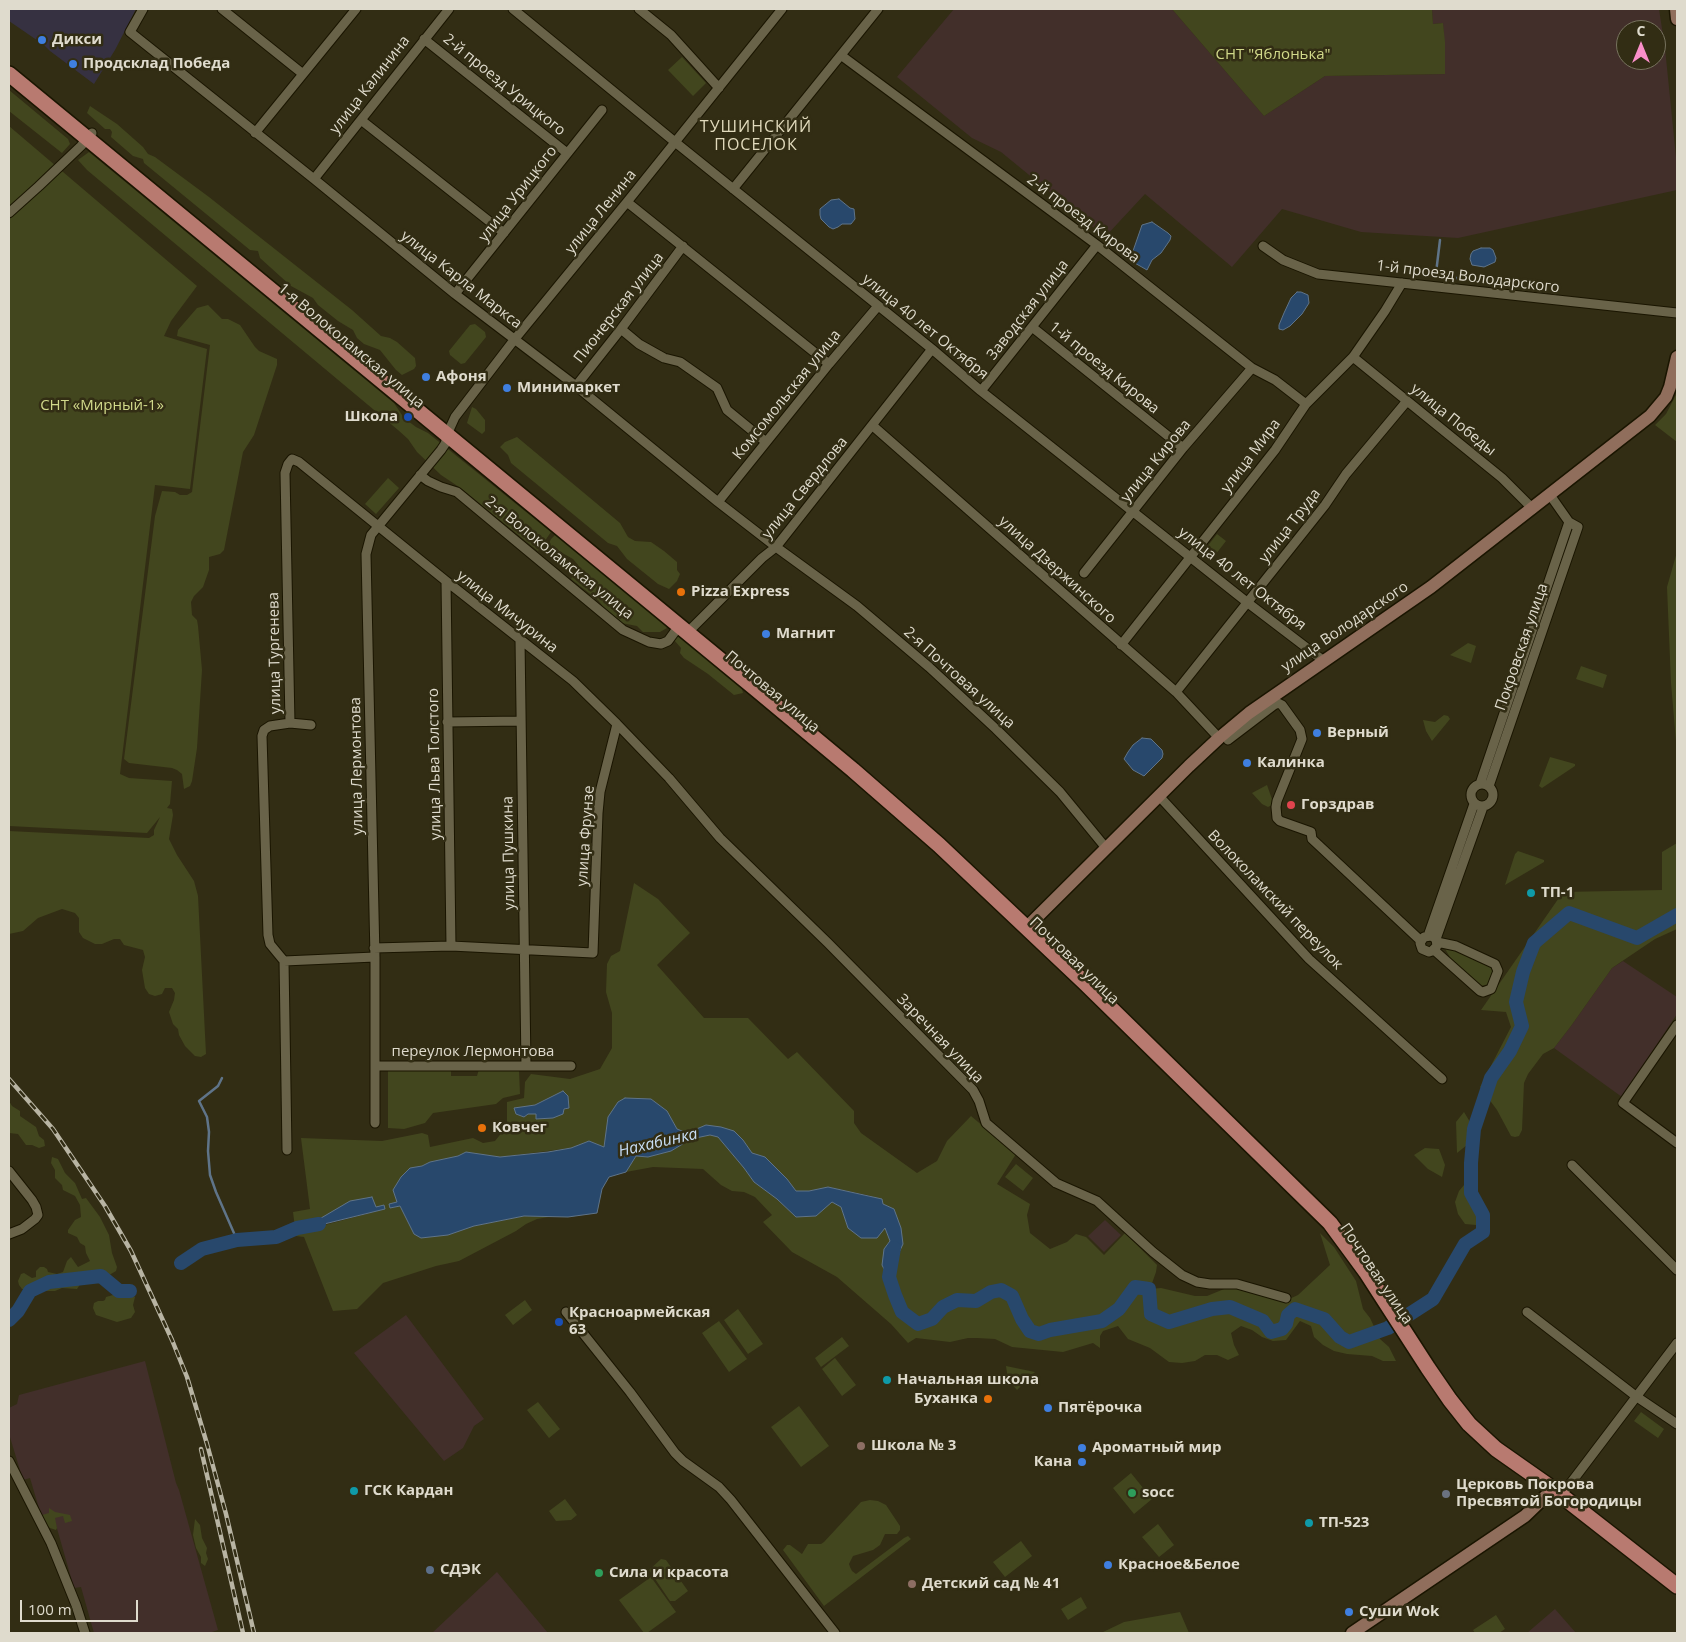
<!DOCTYPE html>
<html>
<head>
<meta charset="utf-8">
<style>
  body { margin:0 }
  #map { position:relative; width:1686px; height:1642px; overflow:hidden; background:#322d14; font-family:"Open Sans",sans-serif }
  canvas { display:block }
  .frame { position:absolute; inset:0; border:10px solid #dfdbcd; pointer-events:none }
  .north { position:absolute; left:1616px; top:20px; width:50px; height:50px; box-sizing:border-box; background:#322d14; border:1px solid #77735e; border-radius:50%; rotate:0deg; font-size:14px; font-weight:700; line-height:20px; text-align:center; color:#dfdbcd }
  .north::after { content:''; display:block; margin:auto; width:18px; height:22px; background:#f98fc9; clip-path:polygon(50% 0,100% 100%,50% 72%,0 100%) }
  .scale { position:absolute; left:20px; top:1600px; width:118px; height:22px; box-sizing:border-box; border:2px solid #dfdbcd; border-top:0; padding-left:6px; font-size:15px; line-height:18px; white-space:nowrap; color:#dfdbcd; -webkit-text-stroke:4px #322d14; paint-order:stroke }
</style>
</head>
<body>
<div id="map">
<canvas width="1686" height="1642"></canvas>
<div class="frame"></div>
<div class="north">С</div>
<div class="scale">100 m</div>
</div>
<script>
const ctx = document.querySelector('canvas').getContext('2d');
ctx.lineJoin = 'round';
function paint(path, color) { ctx.fillStyle = color; ctx.fill(path, 'evenodd'); }
const toPath = rows => new Path2D(rows.map(r => 'M' + r).join(''));
function trace(path, color, width, dash) { ctx.strokeStyle = color; ctx.lineWidth = width; ctx.lineCap = dash ? 'butt' : 'round'; ctx.setLineDash(dash || []); ctx.stroke(path); }
function drawText(font, color, halo, rows, align = 'center') {
  ctx.font = font + ' "Open Sans",sans-serif'; ctx.lineWidth = 5; ctx.setLineDash([]); ctx.textBaseline = 'middle'; ctx.strokeStyle = halo; ctx.fillStyle = color; for (const [text, x, y, turn = 0] of rows) {
    ctx.save(); ctx.translate(x, y); ctx.rotate((+turn || 0) * Math.PI / 180); ctx.textAlign = isNaN(turn) ? turn : align; if (halo) ctx.strokeText(text, 0, 0); ctx.fillText(text, 0, 0); ctx.restore();
  }
}
const commercial = toPath([
  [9,9,136,9,115,50,94,84,50,51,44,45,9,21]
]);
const industrial = toPath([
  [954,9,1172,9,1264,116,1325,76,1445,74,1443,23,1433,24,1432,9,1659,9,1665,48,1677,167,1677,190,1458,238,1361,232,1282,209,1232,267,1145,194,1105,237,1001,152,972,138,897,77],
  [1626,30,1656,30,1656,60,1626,60],
  [1623,961,1677,997,1677,1014,1622,1097,1554,1048,1571,1026,1612,968],
  [1105,1220,1121,1235,1104,1252,1088,1236],
  [406,1315,484,1419,474,1426,463,1448,444,1461,354,1353],
  [145,1361,176,1483,179,1490,218,1630,209,1633,94,1633,81,1587,74,1588,54,1518,41,1515,30,1478,23,1480,9,1434,9,1408,17,1404,19,1395],
  [497,1572,548,1633,432,1633],
  [1555,1609,1576,1633,1527,1633]
]);
const green = toPath([
  [1172,9,1432,9,1433,24,1443,23,1445,42,1445,74,1325,76,1264,116],
  [682,57,706,83,693,96,668,70],
  [9,90,68,139,70,144,62,153,9,111],
  [90,106,117,124,143,147,148,154,155,157,209,197,352,310,381,336,390,338,397,342,415,358,416,366,414,369,402,375,396,370,380,350,364,344,357,338,353,330,338,321,318,305,313,298,291,286,260,258,258,251,250,250,144,163,143,159,133,156,111,137,112,132,110,129,105,129,87,113],
  [9,126,197,286,171,321,164,336,207,349,190,489,155,485,120,774,129,778,172,781,170,804,167,808,172,809,173,815,169,839,177,855,194,881,198,896,206,1054,201,1057,195,1056,185,1046,179,1035,178,1029,173,1024,169,1012,174,1000,175,993,172,988,165,988,162,994,155,996,149,994,145,988,142,970,145,957,143,950,124,945,120,939,114,939,102,944,95,944,83,938,79,932,79,918,75,913,62,909,38,918,23,931,9,934,9,831,149,838,154,835,154,830,160,817,147,833,9,826],
  [89,152,394,403,404,418,416,427,428,433,551,532,538,551,462,489,441,475,417,452,408,439,398,430,87,170,78,160],
  [208,305,222,319,228,319,240,325,255,347,259,351,277,359,277,365,254,435,243,452,224,550,220,554,209,557,209,570,203,587,194,596,191,602,192,615,197,620,198,626,202,670,197,748,192,781,190,786,184,789,182,774,177,770,172,768,129,763,124,759,155,516,162,491,175,492,180,495,187,495,192,492,210,345,177,336,178,330,197,308],
  [475,324,485,332,486,337,465,363,461,364,450,355,449,351,470,325],
  [1677,393,1677,442,1655,425,1666,414],
  [472,407,476,409,485,420,485,431,482,434,467,423],
  [517,437,620,523,628,537,635,541,651,542,664,551,677,562,677,570,680,574,677,581,669,589,658,584,627,559,617,546,608,543,511,463,508,455,500,447,505,442],
  [388,478,399,488,376,514,365,504],
  [556,534,657,616,663,621,667,628,660,632,643,632,637,626,621,623,611,617,598,600,571,579,578,565,573,559,548,545,551,539],
  [1217,534,1226,541,1212,559,1203,552],
  [1677,552,1677,753,1671,683,1667,587],
  [678,633,742,689,743,693,734,695,708,674,684,658,680,653,681,648,674,640],
  [1468,643,1476,646,1471,663,1450,655],
  [1581,666,1607,675,1603,688,1576,679],
  [1444,715,1448,716,1450,719,1432,741,1426,731,1423,720,1435,722],
  [1550,757,1575,764,1575,766,1542,788,1539,786],
  [1267,785,1273,802,1272,805,1268,807,1262,804,1252,793],
  [1677,843,1677,929,1655,939,1612,968,1571,1026,1554,1048,1543,1054,1528,1074,1524,1083,1522,1130,1519,1136,1515,1137,1511,1136,1497,1110,1480,1087,1511,1027,1506,1012,1481,1010,1563,892,1662,890,1662,852],
  [1518,851,1544,860,1544,862,1505,885,1515,854],
  [634,883,658,899,690,933,657,965,704,1018,748,1018,788,1059,797,1052,854,1111,854,1123,861,1133,917,1173,937,1161,947,1141,971,1116,1016,1154,997,1184,1030,1204,1027,1215,1030,1233,1050,1249,1067,1242,1076,1234,1086,1237,1104,1255,1125,1233,1157,1265,1156,1272,1150,1289,1161,1288,1195,1296,1207,1296,1229,1287,1287,1300,1298,1295,1330,1265,1320,1233,1334,1247,1356,1281,1363,1309,1370,1318,1380,1339,1389,1347,1396,1361,1383,1361,1372,1356,1347,1354,1334,1351,1323,1345,1314,1337,1311,1326,1300,1321,1286,1340,1273,1341,1262,1337,1252,1330,1241,1326,1231,1333,1234,1345,1239,1355,1228,1360,1217,1355,1205,1355,1195,1361,1182,1363,1169,1362,1150,1348,1128,1339,1118,1326,1103,1331,1100,1336,1100,1348,1093,1343,1063,1352,1012,1347,995,1339,977,1338,968,1338,950,1342,916,1338,908,1343,891,1324,837,1277,792,1252,763,1222,772,1215,755,1197,744,1192,732,1191,721,1185,703,1169,653,1167,626,1172,636,1156,648,1157,671,1151,691,1139,710,1135,718,1137,744,1168,754,1182,777,1199,796,1217,816,1216,831,1201,841,1207,848,1228,885,1228,890,1241,895,1261,894,1209,883,1204,881,1199,867,1195,828,1187,809,1191,796,1191,787,1179,765,1157,752,1153,743,1140,706,1125,687,1133,677,1129,667,1111,651,1099,642,1099,608,1117,604,1147,589,1141,571,1148,500,1157,466,1152,458,1156,430,1162,422,1166,410,1168,397,1202,389,1204,390,1208,400,1206,414,1234,448,1235,474,1226,524,1216,549,1217,537,1219,526,1224,516,1231,459,1261,436,1266,383,1283,357,1309,333,1311,304,1237,296,1236,293,1212,310,1209,301,1138,382,1141,422,1133,428,1135,430,1147,473,1138,483,1143,495,1141,507,1126,507,1102,524,1098,525,1082,531,1074,570,1079,600,1069,612,1048,612,1013,606,992,607,964,611,956,620,951],
  [563,1091,568,1096,569,1108,536,1119,536,1114,528,1114,524,1117,516,1114],
  [385,1209,321,1226,300,1230,300,1225],
  [1444,947,1459,948,1492,964,1496,971,1489,984,1481,986,1451,959],
  [451,1069,451,1076,477,1076,479,1069,519,1070,520,1094,503,1098,496,1104,433,1113,425,1123,404,1129,388,1128,388,1070],
  [9,1101,12,1106,20,1111,20,1116,36,1127,39,1136,44,1140,45,1146,39,1148,32,1145,26,1145,18,1134,9,1133],
  [1464,1112,1470,1122,1467,1133,1467,1145,1457,1153,1456,1122],
  [1425,1148,1439,1149,1445,1165,1442,1177,1428,1169,1414,1155],
  [52,1157,58,1159,65,1173,75,1183,82,1199,86,1198,100,1217,109,1235,112,1253,117,1267,116,1271,99,1281,95,1283,92,1281,81,1283,77,1289,62,1288,55,1291,46,1291,41,1289,27,1290,22,1289,19,1285,18,1281,21,1274,24,1273,32,1278,36,1277,36,1271,40,1267,44,1267,47,1269,48,1272,57,1274,63,1272,67,1261,71,1257,78,1267,90,1261,86,1253,85,1246,80,1243,77,1237,68,1233,68,1230,75,1220,81,1217,80,1205,75,1196,63,1190,62,1185,55,1178,55,1170,51,1163],
  [1016,1164,1033,1178,1023,1191,1005,1177],
  [1464,1185,1471,1187,1477,1196,1483,1215,1476,1225,1465,1224,1458,1214,1455,1202,1459,1191],
  [127,1291,135,1297,133,1305,135,1312,131,1318,117,1322,96,1315,93,1308,94,1303,98,1301,103,1301,105,1300,106,1297],
  [525,1300,532,1310,513,1325,505,1315],
  [738,1309,763,1344,748,1354,724,1320],
  [719,1321,747,1359,729,1372,702,1333],
  [842,1337,849,1346,821,1367,815,1358],
  [835,1358,856,1385,842,1396,822,1369],
  [1006,1366,1035,1372,1017,1390,1008,1380],
  [538,1402,560,1429,549,1438,527,1410],
  [799,1406,829,1446,801,1467,771,1427],
  [1641,1412,1664,1429,1658,1438,1634,1421],
  [1131,1473,1152,1499,1134,1514,1113,1488],
  [565,1499,577,1515,571,1520,556,1521,549,1511],
  [870,1500,878,1501,886,1505,900,1526,900,1530,897,1534,885,1534,880,1545,873,1550,853,1556,849,1564,850,1567,852,1571,856,1574,904,1538,908,1536,911,1539,824,1606,783,1550,787,1545,790,1545,802,1554,808,1544,821,1544,824,1542,861,1502],
  [39,1508,42,1515,49,1513,49,1508,55,1512,70,1515,72,1521,65,1523,63,1516,55,1518,57,1528,56,1530,50,1528,45,1524,38,1510],
  [195,1519,200,1525,202,1538,207,1548,206,1553,208,1559,205,1566,201,1563,201,1557,196,1548,193,1535],
  [1158,1524,1174,1545,1159,1557,1142,1537],
  [1021,1541,1032,1556,1005,1577,993,1562],
  [661,1559,666,1560,688,1591,675,1601,670,1601,649,1570],
  [651,1577,676,1612,647,1633,644,1633,619,1600],
  [1081,1597,1087,1608,1068,1620,1061,1609],
  [1180,1612,1189,1633,1101,1633,1124,1622],
  [1496,1615,1505,1629,1499,1633,1475,1633,1473,1630]
]);
const water = toPath([
  [839,199,850,208,854,209,855,219,851,224,842,224,838,227,833,229,829,227,821,219,820,215,820,209,831,200,839,199],
  [1152,222,1168,233,1171,236,1170,240,1161,253,1152,260,1147,270,1133,262,1133,251,1142,225,1152,222],
  [1481,248,1490,248,1493,250,1496,258,1495,262,1484,267,1472,265,1470,259,1471,254,1473,251,1481,248],
  [1297,292,1301,292,1308,295,1309,303,1302,314,1290,326,1283,330,1279,329,1279,325,1284,313,1291,298,1297,292],
  [1142,738,1151,739,1162,750,1163,754,1162,758,1144,776,1133,770,1124,759,1128,752,1133,745,1142,738],
  [563,1091,568,1096,569,1108,564,1109,563,1114,553,1118,536,1119,536,1114,528,1114,524,1117,516,1114,514,1108,535,1105,563,1091],
  [625,1098,651,1099,667,1111,677,1129,687,1133,706,1125,721,1127,734,1131,743,1140,752,1153,765,1157,787,1179,796,1191,809,1191,828,1187,882,1199,883,1204,894,1209,901,1228,903,1244,895,1261,885,1271,882,1265,884,1249,890,1241,885,1228,877,1238,861,1238,848,1228,841,1207,832,1202,816,1216,796,1217,777,1199,754,1182,744,1168,718,1137,710,1135,691,1139,671,1151,648,1157,636,1156,626,1172,609,1177,602,1189,597,1213,568,1217,524,1216,474,1226,448,1235,421,1238,414,1234,400,1206,390,1208,389,1204,397,1202,393,1190,401,1177,410,1168,422,1166,430,1162,458,1156,466,1152,500,1157,548,1152,571,1148,589,1141,604,1147,608,1117,618,1102,625,1098],
  [372,1197,376,1207,384,1205,385,1209,300,1230,300,1225,316,1221,350,1201,372,1197]
]);
const stream = toPath([
  [1440,240,1436,273,1440,276,1446,277],
  [1456,278,1516,285,1523,288],
  [222,1078,218,1086,199,1101,207,1117,209,1132,208,1151,210,1175,216,1192,237,1240]
]);
const river = toPath([
  [894,1248,889,1277,895,1295,902,1312,918,1324,932,1319,943,1307,957,1300,976,1301,991,1292,1001,1290,1012,1296,1022,1319,1030,1331,1039,1334,1050,1330,1102,1321,1119,1309,1135,1287,1149,1289,1151,1314,1169,1322,1212,1309,1230,1307,1263,1321,1271,1332,1282,1329,1286,1324,1288,1315,1295,1309,1324,1319,1340,1337,1349,1342,1388,1328,1433,1299,1465,1244,1483,1232,1483,1215,1471,1193,1471,1163,1474,1129,1491,1078,1510,1051,1522,1026,1516,1002,1523,972,1534,943,1569,913,1637,938,1677,915],
  [181,1263,202,1249,237,1240,276,1237,297,1228,319,1224],
  [9,1320,18,1311,30,1291,49,1282,101,1276,119,1291,130,1291]
]);
const street = toPath([
  [143,9,130,32,314,179,455,294,576,386,718,502,776,547,857,606,929,667,996,729,1060,792,1106,848],
  [222,9,303,74],
  [513,9,675,142,932,349,981,391,1248,603,1324,661],
  [639,9,671,35,719,88],
  [424,39,567,153],
  [842,56,1097,245,1252,368,1275,380,1306,404],
  [361,120,504,233],
  [255,133,356,9],
  [314,179,449,9],
  [733,189,878,9],
  [627,202,829,364],
  [9,213,39,186,81,146,92,133],
  [1263,246,1283,260,1318,274,1677,313],
  [455,294,602,110],
  [1032,327,1183,448],
  [621,329,639,344,664,358,680,362,717,388,727,410,766,442],
  [1353,357,1502,478,1533,509],
  [576,386,621,329,683,246],
  [981,391,1097,245],
  [873,426,1176,692,1219,738],
  [420,475,428,481,441,487,457,492,623,630,649,642,661,644,668,641,679,626],
  [718,502,829,364,878,306],
  [1084,573,1183,448,1252,368],
  [446,581,451,946],
  [687,633,762,558,776,547,932,349],
  [520,640,526,1066],
  [1121,645,1275,450,1306,404,1353,357,1385,311,1402,283],
  [1176,692,1325,505,1346,474,1407,401],
  [447,722,521,721],
  [290,723,311,725],
  [1224,734,1228,740,1274,705,1278,703,1282,705,1300,730,1302,739,1277,801,1276,807,1277,818,1280,821,1311,832,1312,839,1421,941],
  '1471 795a11 11 0 1 1 22 0a11 11 0 1 1-22 0Z',
  [1480,784,1569,522],
  [1489,786,1578,527,1569,522,1550,495],
  [1159,796,1309,959,1442,1079],
  [1428,936,1474,804],
  [1436,939,1431,936,1424,937,1420,943,1422,949,1429,952,1432,951,1437,946,1436,939,1483,807],
  [374,948,451,946,593,953,598,813,600,792,617,724],
  [1434,950,1480,991,1483,992,1491,989,1498,971,1495,964,1456,946,1437,942],
  [284,961,270,944,268,935,262,736,264,730,270,726,290,723,285,473,288,464,292,459,299,462,446,581,573,681,617,724,669,778,720,838,828,943,973,1090,979,1101,986,1123,1056,1183,1097,1201,1153,1252,1182,1275,1197,1282,1210,1284,1237,1284,1286,1298],
  [1677,1025,1623,1103,1677,1143],
  [375,1066,571,1066],
  [375,1123,375,957,366,554,371,535,441,450,445,444,450,428,455,417,514,340,627,202,782,9],
  [287,1150,284,961,375,957],
  [1572,1165,1677,1270],
  [9,1171,32,1200,36,1207,38,1215,35,1219,22,1229,9,1234],
  [566,1312,630,1392,675,1453,683,1461,719,1487,731,1500,835,1633],
  [1527,1312,1637,1397,1677,1424],
  [9,1461,51,1543,76,1605,85,1633],
  [1567,1488,1677,1343]
]);
const secondary = toPath([
  [1676,9,1677,19],
  [1026,928,1189,766,1219,738,1249,713,1431,587,1650,416,1666,397,1670,387,1677,357],
  [1352,1633,1525,1516,1553,1489]
]);
const primary = toPath([
  [9,74,757,690,853,770,939,845,1085,983,1330,1223,1366,1272,1428,1368,1450,1400,1469,1424,1496,1449,1553,1489,1677,1586]
]);
const rail = toPath([
  [9,1079,53,1129,105,1206,131,1251,172,1340,187,1377,207,1444,226,1514,254,1633],
  [201,1449,243,1633]
]);
const markers = [
  [42,40,5,"#3f7fe0"],
  [73,64,5,"#3f7fe0"],
  [426,377,5,"#3f7fe0"],
  [507,388,5,"#3f7fe0"],
  [408,417,5,"#1a4fb4"],
  [681,592,5,"#e8710a"],
  [766,634,5,"#3f7fe0"],
  [1317,733,5,"#3f7fe0"],
  [1247,763,5,"#3f7fe0"],
  [1291,805,5,"#e0444e"],
  [1531,893,5,"#0f9aa8"],
  [482,1128,5,"#e8710a"],
  [559,1322,5,"#1a4fb4"],
  [887,1380,5,"#0f9aa8"],
  [988,1399,5,"#e8710a"],
  [1048,1408,5,"#3f7fe0"],
  [861,1446,5,"#8d6e63"],
  [1082,1448,5,"#3f7fe0"],
  [1082,1462,5,"#3f7fe0"],
  [354,1491,5,"#0f9aa8"],
  [1132,1493,5,"#2e9e5b"],
  [1446,1494,5,"#6b7280"],
  [1309,1523,5,"#0f9aa8"],
  [1108,1565,5,"#3f7fe0"],
  [430,1570,5,"#5c6f8a"],
  [599,1573,5,"#2e9e5b"],
  [912,1584,5,"#8d6e63"],
  [1349,1612,5,"#3f7fe0"]
];
const poiNames = [
  ["Дикси",52,40],
  ["Продсклад Победа",83,64],
  ["Афоня",436,377],
  ["Минимаркет",517,388],
  ["Школа",398,417,"right"],
  ["Pizza Express",691,592],
  ["Магнит",776,634],
  ["Верный",1327,733],
  ["Калинка",1257,763],
  ["Горздрав",1301,805],
  ["ТП-1",1541,893],
  ["Ковчег",492,1128],
  ["Красноармейская",569,1313],
  ["63",569,1330],
  ["Начальная школа",897,1380],
  ["Буханка",978,1399,"right"],
  ["Пятёрочка",1058,1408],
  ["Школа № 3",871,1446],
  ["Ароматный мир",1092,1448],
  ["Кана",1072,1462,"right"],
  ["Церковь Покрова",1456,1485],
  ["Пресвятой Богородицы",1456,1502],
  ["ГСК Кардан",364,1491],
  ["socc",1142,1493],
  ["ТП-523",1319,1523],
  ["Красное&Белое",1118,1565],
  ["СДЭК",440,1570],
  ["Сила и красота",609,1573],
  ["Детский сад № 41",922,1584],
  ["Суши Wok",1359,1612]
];
const parkNames = [
  ["СНТ \"Яблонька\"",1273,55],
  ["СНТ «Мирный-1»",102,406]
];
const streetNames = [
  ["улица Калинина",370,85,-52],
  ["2-й проезд Урицкого",504,85,39],
  ["улица Урицкого",518,194,-52],
  ["улица Ленина",601,212,-51],
  ["2-й проезд Кирова",1083,219,37],
  ["1-й проезд Володарского",1468,277,7],
  ["улица Карла Маркса",461,280,38],
  ["Пионерская улица",619,308,-52],
  ["Заводская улица",1028,310,-52],
  ["улица 40 лет Октября",925,327,39],
  ["1-я Волоколамская улица",351,346,40],
  ["1-й проезд Кирова",1104,368,39],
  ["Комсомольская улица",787,395,-51],
  ["улица Победы",1453,420,39],
  ["улица Мира",1251,456,-53],
  ["улица Кирова",1156,461,-51],
  ["улица Свердлова",805,488,-51],
  ["улица Труда",1290,526,-52],
  ["2-я Волоколамская улица",559,558,39],
  ["улица Дзержинского",1057,570,42],
  ["улица 40 лет Октября",1242,579,38],
  ["улица Мичурина",507,612,38],
  ["улица Володарского",1345,627,-34],
  ["Покровская улица",1522,647,-71],
  ["улица Тургенева",275,653,-91],
  ["2-я Почтовая улица",959,678,42],
  ["Почтовая улица",772,692,40],
  ["улица Льва Толстого",435,764,-91],
  ["улица Лермонтова",357,766,-91],
  ["улица Фрунзе",586,836,-86],
  ["улица Пушкина",509,853,-91],
  ["Волоколамский переулок",1275,900,46],
  ["Почтовая улица",1074,961,44],
  ["Заречная улица",940,1039,46],
  ["переулок Лермонтова",473,1052],
  ["Почтовая улица",1376,1274,56]
];
const neighbourhoodNames = [
  ["ТУШИНСКИЙ",756,127],
  ["ПОСЕЛОК",756,145]
];
const waterNames = [
  ["Нахабинка",658,1143,-13]
];
paint(commercial, '#363141');
paint(industrial, '#422f2a');
paint(green, '#42461e');
paint(water, '#28486c');
trace(water, '#5f7489', 1);
trace(stream, '#5f7489', 2.5);
trace(river, '#28486c', 14);
trace(street, '#1a1500', 11);
trace(secondary, '#1a1500', 15);
trace(primary, '#1a1500', 18);
trace(street, '#696349', 9);
trace(secondary, '#906e5c', 12);
trace(primary, '#b87a70', 15);
trace(rail, '#b8b4a3', 4.5);
trace(rail, '#322d14', 2.5, [8]);
for (const [x, y, r, color] of markers) { const dot = new Path2D(); dot.arc(x, y, r, 0, 2 * Math.PI); ctx.fillStyle = color; ctx.fill(dot); trace(dot, '#322d14', 2); }
drawText('bold 15px', '#dfdbcd', '#322d14', poiNames, 'left');
drawText('15px', '#d1d98a', '#322d14', parkNames);
drawText('15px', '#dfdbcd', '#322d14', streetNames);
ctx.letterSpacing = '1px';
drawText('16px', '#e1dabc', '#322d14', neighbourhoodNames);
ctx.letterSpacing = '0px';
drawText('italic 16px', '#c8def6', '#322d14', waterNames);
</script>
</body>
</html>
